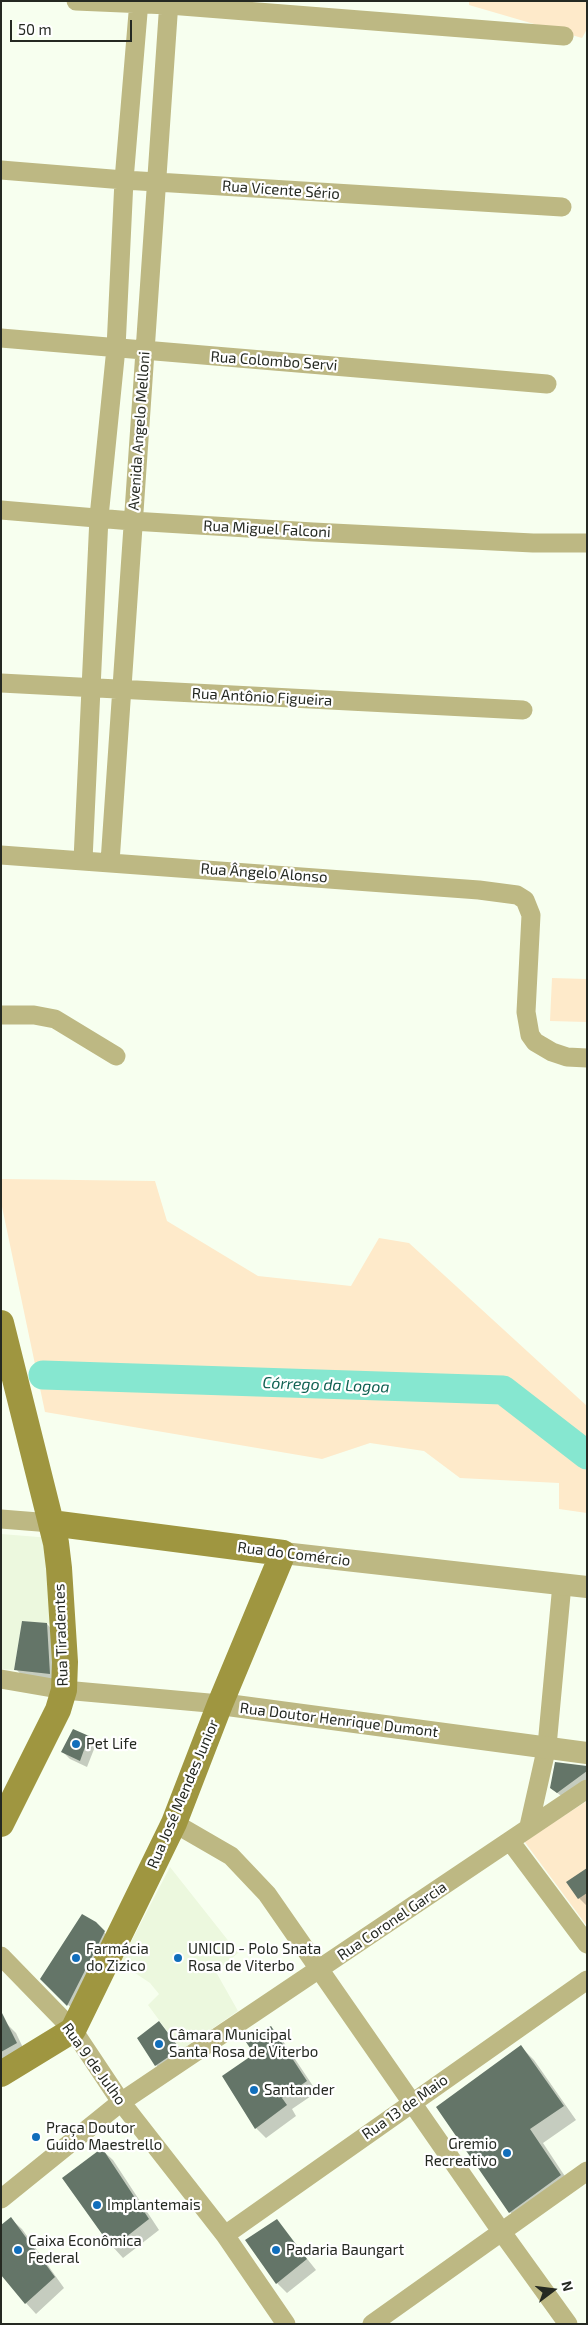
<!DOCTYPE html>
<html>
<head>
<meta charset="utf-8">
<style>
  body { margin:0 }
  #map { position:relative; width:588px; height:2325px; overflow:hidden; background:#f7ffef; font-family:"Exo 2",sans-serif }
  canvas { display:block }
  .frame { position:absolute; inset:0; border:2px solid #252922; pointer-events:none }
  .north { position:absolute; left:528px; top:2265px; width:50px; height:50px; -webkit-text-stroke:4px #fff; paint-order:stroke; rotate:75deg; font-size:14px; font-weight:700; line-height:20px; text-align:center; color:#252922 }
  .north::after { content:''; display:block; margin:auto; width:18px; height:22px; background:#252922; clip-path:polygon(50% 0,100% 100%,50% 72%,0 100%) }
  .scale { position:absolute; left:10px; top:20px; width:122px; height:22px; box-sizing:border-box; border:2px solid #252922; border-top:0; padding-left:6px; font-size:15px; line-height:18px; white-space:nowrap; color:#252922; -webkit-text-stroke:4px #fff; paint-order:stroke }
</style>
</head>
<body>
<div id="map">
<canvas width="588" height="2325"></canvas>
<div class="frame"></div>
<div class="north">N</div>
<div class="scale">50 m</div>
</div>
<script>
const ctx = document.querySelector('canvas').getContext('2d');
ctx.lineJoin = 'round';
function paint(path, color) { ctx.fillStyle = color; ctx.fill(path, 'evenodd'); }
const toPath = rows => new Path2D(rows.map(r => 'M' + r).join(''));
function trace(path, color, width, dash) { ctx.strokeStyle = color; ctx.lineWidth = width; ctx.lineCap = dash ? 'butt' : 'round'; ctx.setLineDash(dash || []); ctx.stroke(path); }
function drawText(font, color, halo, rows, align = 'center') {
  ctx.font = font + ' "Exo 2",sans-serif'; ctx.lineWidth = 4.5; ctx.setLineDash([]); ctx.textBaseline = 'middle'; ctx.strokeStyle = halo; ctx.fillStyle = color; for (const [text, x, y, turn = 0] of rows) {
    ctx.save(); ctx.translate(x, y); ctx.rotate((+turn || 0) * Math.PI / 180); ctx.textAlign = isNaN(turn) ? turn : align; if (halo) ctx.strokeText(text, 0, 0); ctx.fillText(text, 0, 0); ctx.restore();
  }
}
const built = toPath([
  [1,1534,51,1538,54,1624,22,1621,14,1670,1,1669],
  [170,1867,238,1953,216,1972,238,2011,181,2050,148,2005,159,1994,150,1983,120,1963]
]);
const green = toPath([
  [469,1,587,1,587,29,582,38,469,5],
  [552,978,587,979,587,1022,550,1021],
  [1,1179,155,1181,167,1221,258,1276,351,1286,379,1238,409,1243,587,1406,587,1513,559,1509,559,1483,460,1478,424,1451,370,1443,322,1459,45,1412,1,1202],
  [587,1801,587,1926,524,1841]
]);
const shadow = toPath([
  [47,1624,57,1635,59,1684,26,1680,16,1669],
  [73,1731,89,1737,96,1744,87,1767,70,1759,63,1752],
  [587,1766,587,1783,565,1799,551,1788],
  [587,1869,587,1904,586,1905,579,1898],
  [96,1923,114,1943,78,2015,42,1978],
  [5,2022,16,2033,26,2054,1,2069,1,2024],
  [159,2022,186,2056,163,2072,156,2065],
  [271,2028,281,2038,317,2092,292,2109,296,2116,266,2138,256,2128],
  [521,2047,534,2060,576,2120,543,2143,574,2190,523,2226,510,2212],
  [102,2150,113,2160,159,2230,123,2258,113,2247],
  [11,2219,22,2229,64,2288,36,2314,26,2303],
  [277,2221,316,2270,287,2293,277,2283]
]);
const river = toPath([
  [43,1375,503,1390,587,1455]
]);
const building = toPath([
  [22,1621,47,1623,50,1674,14,1670],
  [73,1729,89,1736,80,1761,61,1752],
  [555,1762,587,1766,587,1771,557,1793,550,1788],
  [587,1868,587,1893,578,1899,566,1882],
  [82,1914,96,1922,105,1931,67,2006,40,1979],
  [1,2011,17,2043,1,2052],
  [159,2021,180,2049,155,2066,137,2038],
  [271,2026,307,2081,282,2098,287,2105,255,2129,222,2076,254,2054,246,2042],
  [521,2045,564,2106,530,2129,561,2175,509,2213,436,2107],
  [102,2148,149,2219,112,2248,62,2178],
  [11,2217,55,2277,25,2304,1,2275,1,2225],
  [277,2219,307,2259,276,2284,245,2240]
]);
const minor = toPath([
  [76,1,169,5,564,36],
  [1,170,124,180,562,207],
  [1,338,547,384],
  [1,510,132,521,313,532,533,543,587,543],
  [1,683,523,710],
  [1,855,479,890,517,895,525,900,531,915,526,1012,530,1035,535,1042,552,1052,567,1057,587,1058],
  [83,860,99,517,116,348,124,180,139,1],
  [110,862,169,1],
  [1,1015,34,1015,55,1019,116,1056],
  [1,1519,51,1523],
  [1,1679,64,1690,220,1704],
  [174,1823,231,1856,267,1894,501,2231,568,2324],
  [529,1826,547,1746,562,1584],
  [510,1841,587,1944],
  [1,1956,73,2030,121,2102,225,2235,286,2324],
  [1,2199,121,2102,587,1789],
  [225,2235,587,1980],
  [372,2324,587,2171]
]);
const tertiary = toPath([
  [283,1553,587,1587],
  [220,1704,587,1753]
]);
const secondary = toPath([
  [1,1323,56,1543,59,1568,65,1662,64,1690,58,1710,1,1824],
  [1,2074,73,2030,174,1823,220,1704,283,1553,51,1523]
]);
const markers = [
  [76,1744,5,"#116ebb"],
  [76,1958,5,"#116ebb"],
  [178,1958,5,"#116ebb"],
  [159,2044,5,"#116ebb"],
  [254,2090,5,"#116ebb"],
  [36,2137,5,"#116ebb"],
  [507,2153,5,"#116ebb"],
  [97,2205,5,"#116ebb"],
  [18,2250,5,"#116ebb"],
  [276,2250,5,"#116ebb"]
];
const streetNames = [
  ["Rua Vicente Sério",281,190,4],
  ["Rua Colombo Servi",274,361,4],
  ["Avenida Angelo Melloni",139,431,-86],
  ["Rua Miguel Falconi",267,529,3],
  ["Rua Antônio Figueira",262,697,3],
  ["Rua Ângelo Alonso",264,873,4],
  ["Rua do Comércio",294,1554,7],
  ["Rua Tiradentes",61,1635,-92],
  ["Rua Doutor Henrique Dumont",339,1720,7],
  ["Rua José Mendes Junior",183,1794,-67],
  ["Rua Coronel Garcia",392,1921,-34],
  ["Rua 9 de Julho",94,2064,54],
  ["Rua 13 de Maio",405,2107,-35]
];
const poiNames = [
  ["Pet Life",86,1744],
  ["Farmácia",86,1949],
  ["do Zizico",86,1966],
  ["UNICID - Polo Snata",188,1949],
  ["Rosa de Viterbo",188,1966],
  ["Câmara Municipal",169,2035],
  ["Santa Rosa de Viterbo",169,2052],
  ["Santander",264,2090],
  ["Praça Doutor",46,2128],
  ["Guido Maestrello",46,2145],
  ["Gremio",497,2144,"right"],
  ["Recreativo",497,2161,"right"],
  ["Implantemais",107,2205],
  ["Caixa Econômica",28,2241],
  ["Federal",28,2258],
  ["Padaria Baungart",286,2250]
];
const waterNames = [
  ["Córrego da Logoa",326,1385,2]
];
paint(built, '#ecf8de');
paint(green, '#feeaca');
paint(shadow, '#0003');
trace(river, '#86e7d0', 29);
paint(building, '#647568');
trace(minor, '#bdb883', 19);
trace(tertiary, '#bdb883', 22);
trace(secondary, '#9f9640', 26);
for (const [x, y, r, color] of markers) { const dot = new Path2D(); dot.arc(x, y, r, 0, 2 * Math.PI); ctx.fillStyle = color; ctx.fill(dot); trace(dot, '#fff', 2); }
drawText('15px', '#252922', '#fff', streetNames);
drawText('15px', '#252922', '#fff', poiNames, 'left');
drawText('italic 16px', '#106152', '#fff', waterNames);
</script>
</body>
</html>
